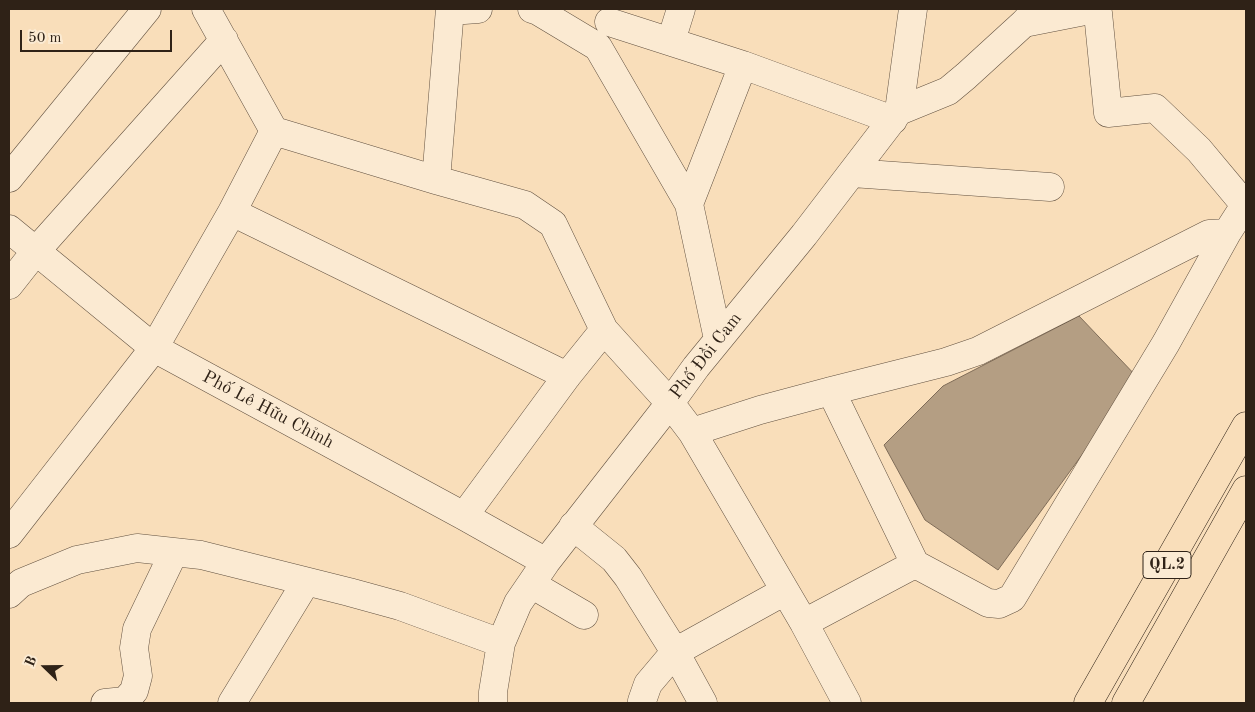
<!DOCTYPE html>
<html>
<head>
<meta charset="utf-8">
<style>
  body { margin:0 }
  #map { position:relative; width:1255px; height:712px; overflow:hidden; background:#f9deba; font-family:"Old Standard TT",serif }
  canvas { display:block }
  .frame { position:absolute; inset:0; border:10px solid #2f2217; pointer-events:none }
  .north { position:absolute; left:20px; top:642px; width:50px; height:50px; -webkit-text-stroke:4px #fbead2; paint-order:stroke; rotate:292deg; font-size:14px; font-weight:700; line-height:20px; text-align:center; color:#2f2217 }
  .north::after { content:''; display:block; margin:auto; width:18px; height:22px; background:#2f2217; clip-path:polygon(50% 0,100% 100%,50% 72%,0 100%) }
  .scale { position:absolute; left:20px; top:30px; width:152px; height:22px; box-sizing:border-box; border:2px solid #2f2217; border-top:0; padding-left:6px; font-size:15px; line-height:18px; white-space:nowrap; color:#2f2217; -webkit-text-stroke:4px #fbead2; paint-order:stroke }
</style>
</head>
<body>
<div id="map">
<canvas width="1255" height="712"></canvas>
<div class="frame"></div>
<div class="north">B</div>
<div class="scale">50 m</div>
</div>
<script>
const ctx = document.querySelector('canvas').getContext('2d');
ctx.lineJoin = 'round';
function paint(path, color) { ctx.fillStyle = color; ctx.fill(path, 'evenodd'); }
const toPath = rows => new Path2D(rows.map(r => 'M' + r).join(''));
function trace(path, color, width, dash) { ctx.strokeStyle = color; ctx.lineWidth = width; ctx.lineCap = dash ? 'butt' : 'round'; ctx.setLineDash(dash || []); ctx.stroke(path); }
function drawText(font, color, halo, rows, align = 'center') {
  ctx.font = font + ' "Old Standard TT",serif'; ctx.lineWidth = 5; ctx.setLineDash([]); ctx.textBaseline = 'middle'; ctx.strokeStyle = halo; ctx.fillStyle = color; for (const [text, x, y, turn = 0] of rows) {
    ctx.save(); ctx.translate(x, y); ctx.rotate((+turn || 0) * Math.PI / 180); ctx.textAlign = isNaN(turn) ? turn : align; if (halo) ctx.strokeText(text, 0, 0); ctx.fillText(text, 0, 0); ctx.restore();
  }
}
const water = toPath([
  [1079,316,1138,378,998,570,925,520,884,445,943,386,1079,316]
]);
const minor = toPath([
  [206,9,274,131,436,180,525,205,553,224,604,330,670,403,692,432,804,623,847,703],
  [532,9,538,11,598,47,689,204,718,339],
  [450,11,478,9],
  [609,22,743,65,893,120],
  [1024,23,1090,10,1098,13,1108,113,1155,108,1199,150,1245,205],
  [671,41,681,9],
  [899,111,948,91,966,76,1024,23,1037,9],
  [852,173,1050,187],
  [9,178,147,9],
  [436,180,450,9],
  [689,204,743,65],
  [232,212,567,376],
  [9,229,154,348,464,516,546,562],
  [9,285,35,252,224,40],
  [831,391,915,564,988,603,999,604,1012,598,1166,343,1227,233,1245,205,1246,205],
  [692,432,760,410,831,391,946,362,978,351,1209,234,1227,233],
  [464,516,567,376,604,330],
  [573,526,614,559,628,577,675,652,703,703],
  [9,534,154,348,232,212,274,131],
  [531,584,584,615],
  [9,594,21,583,77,560,137,548,201,555,349,592,400,606,501,643],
  [804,623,915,564],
  [105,703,125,701,134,691,138,676,134,648,137,629,174,552],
  [232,703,306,582],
  [493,703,493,692,501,643,518,603,546,562,670,403,696,367,804,235,899,111,913,9],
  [642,703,642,701,648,684,675,652,785,591]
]);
const major = toPath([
  [1088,703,1246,426],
  [1126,703,1246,490]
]);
const shields = [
  [1167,565,48]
];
const shieldNames = [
  ["QL.2",1167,565]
];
const streetNames = [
  ["Phố Đồi Cam",706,356,-52],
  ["Phố Lê Hữu Chỉnh",268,410,28]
];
paint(water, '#b49e83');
trace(water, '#7f6c58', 1);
trace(minor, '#625140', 29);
trace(major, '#2f2217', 29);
trace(minor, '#fbead2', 28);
trace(major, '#f9deba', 28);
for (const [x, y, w] of shields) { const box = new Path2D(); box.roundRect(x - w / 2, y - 13.5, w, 27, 4); ctx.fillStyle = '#fbead2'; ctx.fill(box); trace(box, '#2f2217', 1); }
drawText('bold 16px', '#2f2217', null, shieldNames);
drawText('18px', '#2f2217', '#fbead2', streetNames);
</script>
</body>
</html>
